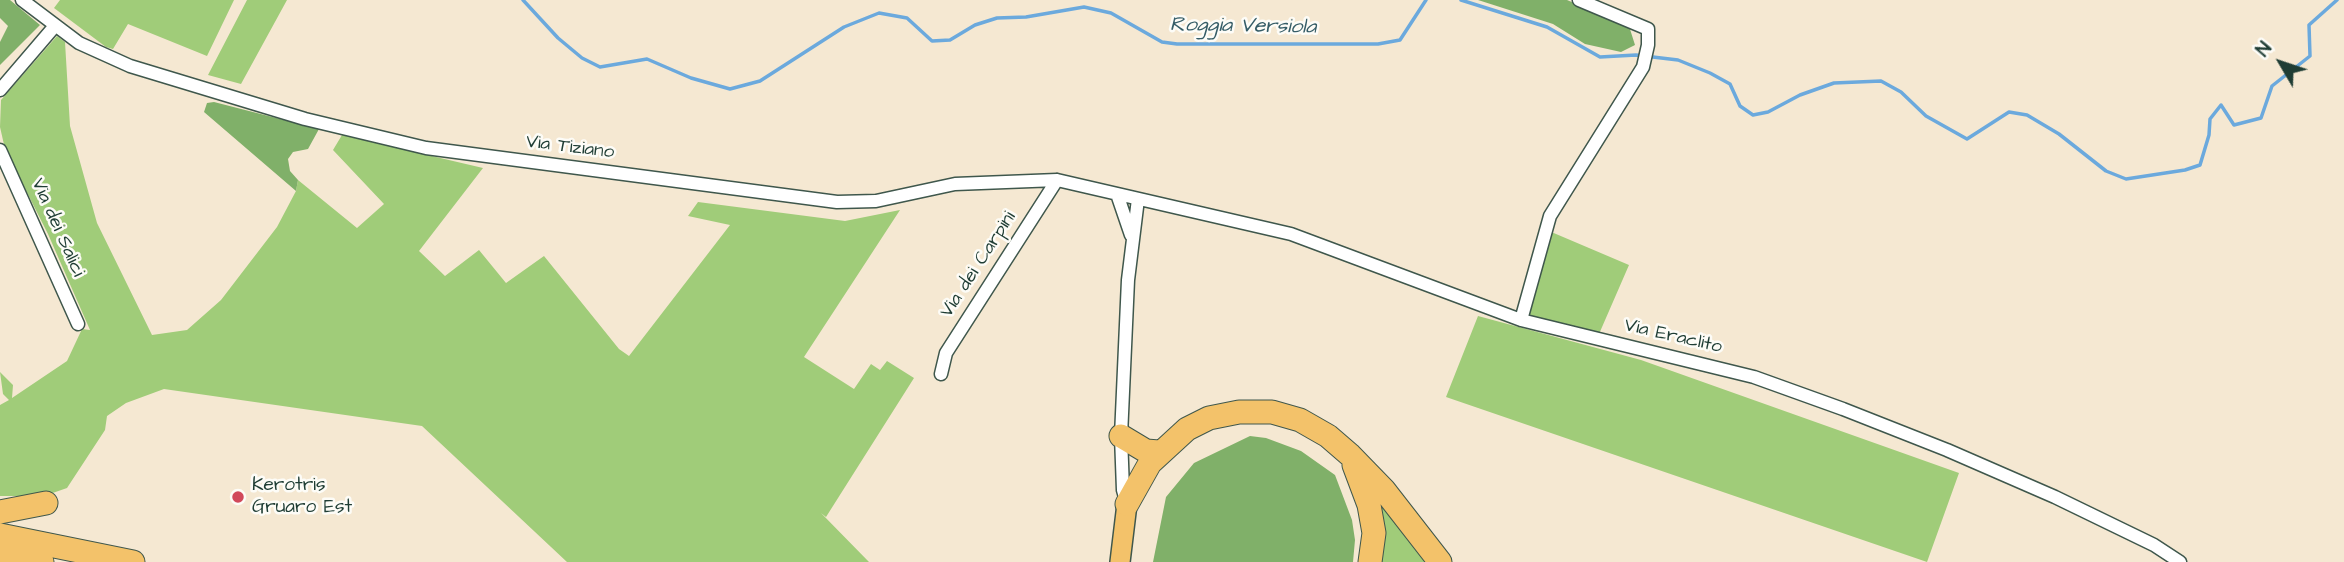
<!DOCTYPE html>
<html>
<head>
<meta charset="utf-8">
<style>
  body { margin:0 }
  #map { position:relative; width:2344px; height:562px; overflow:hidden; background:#f5e8d2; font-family:"Architects Daughter",sans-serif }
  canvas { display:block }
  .north { position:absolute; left:2246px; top:28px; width:70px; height:70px; -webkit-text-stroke:5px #fdfcf7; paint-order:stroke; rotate:309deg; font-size:19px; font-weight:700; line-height:28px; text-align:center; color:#1f3d34 }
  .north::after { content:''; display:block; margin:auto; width:24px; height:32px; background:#1f3d34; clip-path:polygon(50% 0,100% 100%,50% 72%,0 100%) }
</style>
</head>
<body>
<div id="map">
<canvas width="2344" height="562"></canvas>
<div class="north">N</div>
</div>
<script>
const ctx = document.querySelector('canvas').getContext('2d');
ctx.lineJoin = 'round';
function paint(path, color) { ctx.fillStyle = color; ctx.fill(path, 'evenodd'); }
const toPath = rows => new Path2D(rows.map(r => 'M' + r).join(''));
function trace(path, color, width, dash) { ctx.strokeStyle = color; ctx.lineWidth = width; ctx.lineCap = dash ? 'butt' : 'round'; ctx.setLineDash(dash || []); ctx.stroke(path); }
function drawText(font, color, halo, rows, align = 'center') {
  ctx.font = font + ' "Architects Daughter",sans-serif'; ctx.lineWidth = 5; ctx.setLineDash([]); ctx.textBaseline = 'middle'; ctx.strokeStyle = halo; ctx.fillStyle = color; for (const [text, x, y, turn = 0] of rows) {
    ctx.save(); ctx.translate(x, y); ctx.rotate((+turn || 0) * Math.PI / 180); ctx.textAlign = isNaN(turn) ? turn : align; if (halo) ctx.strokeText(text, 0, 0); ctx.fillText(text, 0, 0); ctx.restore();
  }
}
const green = toPath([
  [60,0,234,0,207,56,128,24,113,49,106,47,54,8],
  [247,0,287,0,241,84,208,75],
  [57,36,65,42,70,126,97,223,152,335,187,330,221,300,277,227,296,191,298,180,357,228,384,204,333,150,342,135,483,168,419,251,445,276,479,250,506,283,544,256,619,349,629,356,730,225,688,216,698,202,845,221,900,210,804,357,854,389,871,364,880,370,887,361,914,378,826,517,821,513,869,562,567,562,422,426,164,389,126,403,107,416,105,430,67,488,44,496,0,496,0,405,9,400,3,394,0,372,13,385,12,398,67,361,82,329,90,330,48,234,5,149,0,127,1,100],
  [1549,231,1629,265,1599,334,1528,318,1527,310],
  [1478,316,1641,360,1959,473,1927,562,1446,397],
  [1380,491,1432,562,1375,562]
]);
const forest = toPath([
  [0,0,10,0,40,25,0,65,0,42,8,26,0,18],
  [1478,0,1567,0,1629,26,1635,45,1621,52,1585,44,1553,24],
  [214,102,319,129,308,149,293,152,288,159,290,171,298,180,296,191,204,112,207,103],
  [1250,436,1266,438,1301,451,1335,475,1352,520,1355,540,1353,562,1153,562,1166,497,1194,463]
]);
const stream = toPath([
  [523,0,558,38,582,58,600,67,647,59,691,78,730,89,760,81,844,27,879,13,907,18,932,41,950,40,975,25,997,18,1026,17,1084,7,1111,13,1162,42,1177,44,1378,44,1400,40,1426,0],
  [1461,0,1547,27,1600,57,1636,55,1678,60,1710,73,1730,84,1740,106,1753,115,1768,112,1800,95,1834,83,1881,81,1901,92,1926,116,1967,139,2009,112,2027,115,2059,134,2106,171,2126,179,2185,170,2200,165,2209,135,2210,119,2221,105,2234,125,2261,118,2272,86,2310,56,2309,25,2337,0]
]);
const street = toPath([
  [22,0,79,43,130,66,305,119,426,148,837,202,876,201,955,184,1057,180,1291,234,1521,320,1754,377,1843,409,1947,450,2055,497,2154,545,2180,562],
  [0,90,54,27],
  [0,150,78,324],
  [1117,194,1131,235],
  [1521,320,1550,216,1643,67,1648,45,1648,29,1579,0],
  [941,374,946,353,1057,180],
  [1127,504,1123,490,1121,436,1128,280,1138,199]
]);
const primary = toPath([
  [1120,562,1127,504]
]);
const highway = toPath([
  [1121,436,1146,451,1159,452],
  [1354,465,1369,505,1374,533,1370,562],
  [1127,504,1150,463,1187,429,1209,418,1239,412,1272,412,1300,420,1328,436,1350,455,1384,490,1440,562],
  [0,512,46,503],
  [0,535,133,562],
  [0,554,42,562]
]);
const markers = [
  [238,497,7,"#d1495b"]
];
const streetNames = [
  ["Via Tiziano",570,148,7],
  ["Via dei Salici",57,228,66],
  ["Via dei Carpini",979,265,-57],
  ["Via Eraclito",1673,337,13]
];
const poiNames = [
  ["Kerotris",252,486],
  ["Gruaro Est",252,508]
];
const waterNames = [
  ["Roggia Versiola",1243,27,1]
];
paint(green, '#a0cc79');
paint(forest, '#80b069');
trace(stream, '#6ba9dd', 3.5);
trace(street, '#3f574c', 15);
trace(primary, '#3f574c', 22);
trace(highway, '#3f574c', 25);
trace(street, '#fff', 12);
trace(primary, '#f3c26a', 19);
trace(highway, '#f3c26a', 23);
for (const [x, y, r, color] of markers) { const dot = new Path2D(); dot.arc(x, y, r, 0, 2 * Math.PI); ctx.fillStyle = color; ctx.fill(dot); trace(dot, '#fdfcf7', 2.5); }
drawText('19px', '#1f3d34', '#fdfcf7', streetNames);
drawText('19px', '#1f3d34', '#fdfcf7', poiNames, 'left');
drawText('italic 21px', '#365d67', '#fdfcf7', waterNames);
</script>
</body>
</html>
